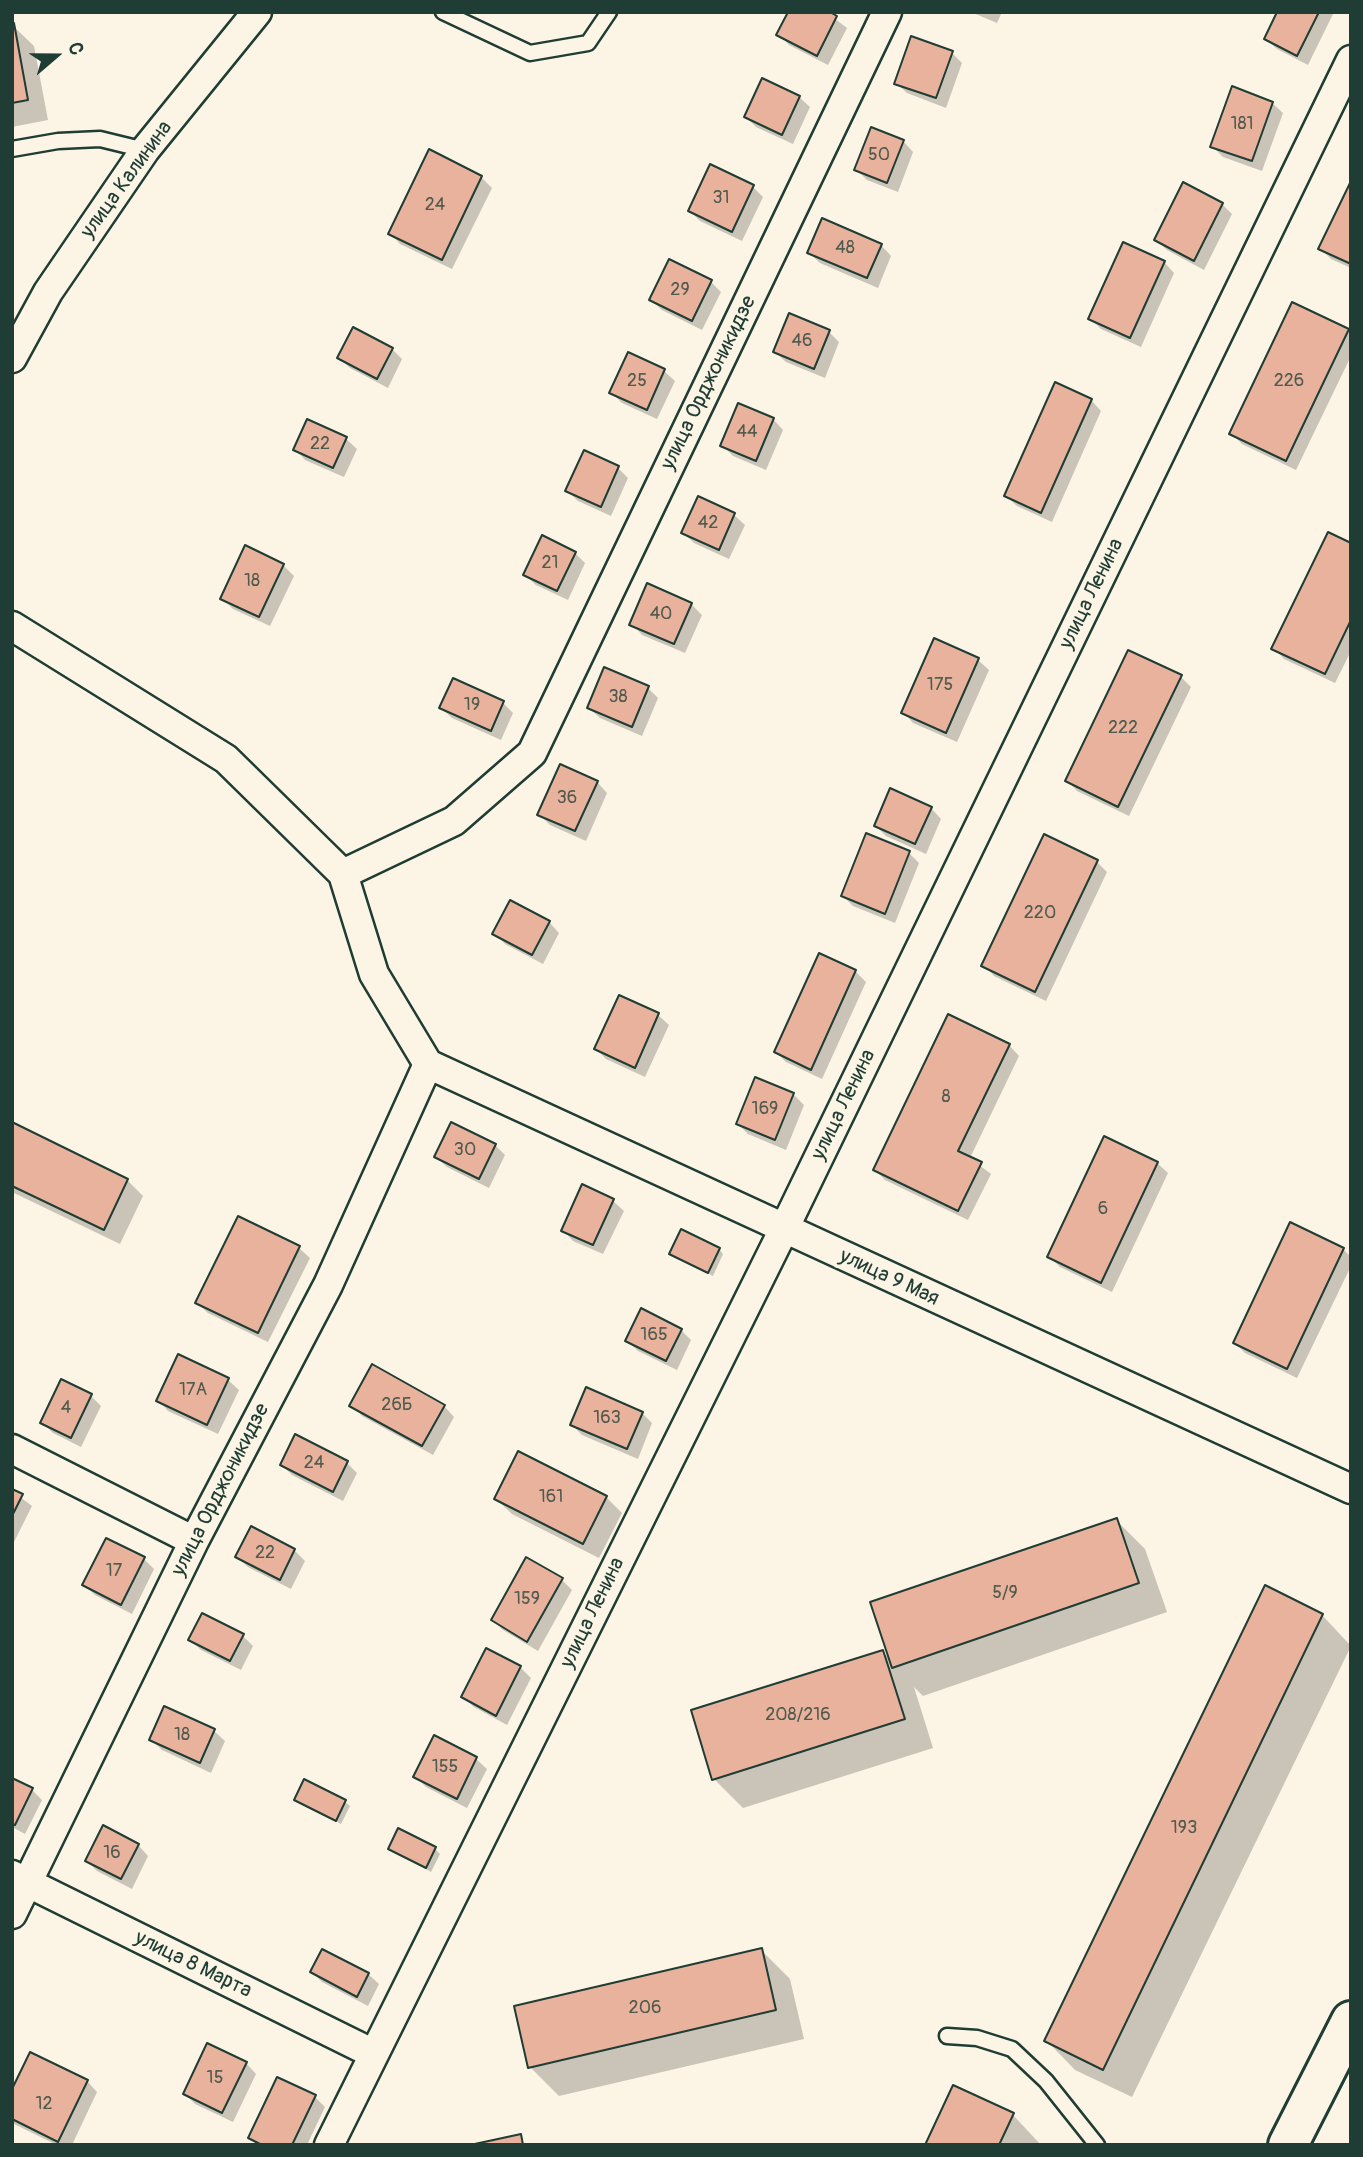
<!DOCTYPE html>
<html>
<head>
<meta charset="utf-8">
<style>
  body { margin:0 }
  #map { position:relative; width:1363px; height:2157px; overflow:hidden; background:#fcf5e5; font-family:Pangolin,sans-serif }
  canvas { display:block }
  .frame { position:absolute; inset:0; border:14px solid #1f3d34; pointer-events:none }
  .north { position:absolute; left:21px; top:21px; width:70px; height:70px; -webkit-text-stroke:5px #fcf5e5; paint-order:stroke; rotate:70deg; font-size:19px; font-weight:700; line-height:28px; text-align:center; color:#1f3d34 }
  .north::after { content:''; display:block; margin:auto; width:24px; height:32px; background:#1f3d34; clip-path:polygon(50% 0,100% 100%,50% 72%,0 100%) }
</style>
</head>
<body>
<div id="map">
<canvas width="1363" height="2157"></canvas>
<div class="frame"></div>
<div class="north">С</div>
</div>
<script>
const ctx = document.querySelector('canvas').getContext('2d');
ctx.lineJoin = 'round';
function paint(path, color) { ctx.fillStyle = color; ctx.fill(path, 'evenodd'); }
const toPath = rows => new Path2D(rows.map(r => 'M' + r).join(''));
function trace(path, color, width, dash) { ctx.strokeStyle = color; ctx.lineWidth = width; ctx.lineCap = dash ? 'butt' : 'round'; ctx.setLineDash(dash || []); ctx.stroke(path); }
function drawText(font, color, halo, rows, align = 'center') {
  ctx.font = font + ' Pangolin,sans-serif'; ctx.lineWidth = 7; ctx.setLineDash([]); ctx.textBaseline = 'middle'; ctx.strokeStyle = halo; ctx.fillStyle = color; for (const [text, x, y, turn = 0] of rows) {
    ctx.save(); ctx.translate(x, y); ctx.rotate((+turn || 0) * Math.PI / 180); ctx.textAlign = isNaN(turn) ? turn : align; if (halo) ctx.strokeText(text, 0, 0); ctx.fillText(text, 0, 0); ctx.restore();
  }
}
const shadow = toPath([
  [826,12,847,28,828,65,789,45,779,34],
  [971,12,1002,12,997,23],
  [1279,12,1334,12,1308,65,1277,49,1266,39],
  [12,25,34,46,48,120,12,127],
  [952,53,962,63,946,108,907,93,896,83],
  [799,97,810,107,793,144,756,127,746,117],
  [1272,103,1283,113,1262,171,1223,157,1212,146],
  [903,141,913,152,898,192,867,180,856,169],
  [481,177,492,188,452,269,400,244,390,233],
  [1351,185,1351,268,1331,259,1320,248],
  [753,187,763,197,742,241,700,221,690,211],
  [1222,204,1232,214,1204,270,1167,250,1156,240],
  [881,245,891,256,878,288,820,263,809,253],
  [1164,262,1174,273,1141,347,1101,329,1090,318],
  [711,282,721,292,702,330,662,310,651,300],
  [1348,331,1351,334,1351,356,1296,470,1242,444,1231,433],
  [829,332,839,342,825,378,786,362,775,352],
  [392,349,402,359,388,388,350,368,339,358],
  [629,355,664,371,675,381,657,419,622,403,611,392],
  [1091,400,1101,411,1052,522,1017,506,1006,496],
  [773,419,783,430,766,470,733,456,722,445],
  [308,421,346,439,357,449,344,477,305,460,295,449],
  [618,468,628,478,611,516,578,501,567,491],
  [699,499,734,515,745,525,729,559,694,543,683,533],
  [1351,545,1351,651,1335,683,1284,659,1274,648],
  [575,553,585,563,568,600,536,585,525,575],
  [283,565,294,576,270,626,233,609,222,598],
  [691,604,702,615,685,653,642,635,632,624],
  [978,660,989,670,957,742,913,723,903,712],
  [1181,677,1191,687,1129,816,1077,791,1067,780],
  [648,688,658,698,642,736,600,718,589,708],
  [503,703,513,713,501,740,452,718,441,708],
  [597,782,607,793,586,841,550,825,539,814],
  [931,808,941,819,926,854,886,836,876,826],
  [909,853,919,863,895,923,853,906,843,896],
  [1097,862,1107,872,1046,1001,994,976,984,965],
  [549,922,559,933,543,964,505,944,495,933],
  [855,971,866,982,822,1079,786,1062,776,1052],
  [619,997,658,1015,669,1025,645,1077,606,1059,596,1049],
  [1009,1045,1019,1056,970,1158,991,1174,968,1220,885,1180,875,1170],
  [756,1079,793,1094,804,1105,786,1150,748,1134,738,1124],
  [12,1124,127,1180,143,1196,120,1244,12,1192],
  [495,1145,505,1155,489,1188,447,1167,436,1157],
  [1157,1163,1168,1173,1112,1292,1060,1267,1049,1256],
  [613,1201,624,1211,603,1254,573,1241,563,1230],
  [239,1218,299,1248,310,1258,268,1342,208,1313,197,1303],
  [1291,1225,1343,1249,1351,1257,1351,1266,1297,1378,1245,1353,1235,1343],
  [719,1249,723,1254,713,1276,671,1254],
  [681,1330,691,1340,677,1370,638,1351,627,1341],
  [179,1356,228,1380,239,1390,218,1434,168,1411,158,1400],
  [90,1395,101,1406,81,1447,53,1433,43,1423],
  [352,1405,444,1406,454,1417,433,1455,362,1416],
  [642,1413,652,1423,638,1459,582,1435,572,1425],
  [347,1463,357,1473,343,1501,292,1475,282,1465],
  [12,1491,32,1506,12,1546],
  [606,1497,622,1513,599,1558,512,1514,496,1499],
  [1116,1520,1145,1549,1167,1612,923,1696,914,1687,933,1748,743,1808,714,1779,883,1652,892,1661],
  [294,1550,305,1561,291,1589,248,1567,237,1557],
  [144,1559,154,1569,132,1614,95,1595,84,1585],
  [562,1580,572,1590,538,1651,503,1630,493,1620],
  [1266,1588,1322,1615,1351,1646,1132,2097,1075,2070,1047,2041],
  [243,1636,253,1646,241,1670,201,1650,190,1640],
  [486,1650,520,1667,531,1678,507,1725,474,1707,463,1697],
  [165,1709,214,1731,225,1741,211,1773,162,1750,151,1740],
  [435,1737,476,1759,487,1769,467,1808,426,1787,415,1776],
  [12,1780,32,1790,42,1800,25,1834,12,1827],
  [296,1799,345,1802,350,1806,341,1824],
  [138,1845,148,1856,132,1889,97,1871,87,1861],
  [390,1849,435,1849,440,1854,431,1872],
  [761,1950,790,1979,804,2039,559,2096,530,2067],
  [312,1972,368,1974,379,1984,368,2006,322,1982],
  [246,2063,256,2074,233,2122,195,2104,185,2094],
  [87,2081,97,2092,72,2145,57,2145,12,2123,12,2093],
  [315,2097,325,2107,307,2145,257,2145,250,2137],
  [1013,2115,1041,2145,927,2145]
]);
const building = toPath([
  [788,12,830,12,837,16,817,56,776,35,788,12],
  [1277,12,1319,12,1297,56,1264,39,1277,12],
  [14,23,28,100,12,103,12,24,14,23],
  [911,36,953,51,936,98,894,84,911,36],
  [762,78,800,96,782,135,744,117,762,78],
  [1232,86,1273,102,1252,161,1210,147,1232,86],
  [871,127,904,140,887,183,854,170,871,127],
  [429,149,482,176,442,260,388,234,429,149],
  [710,164,754,185,732,232,688,211,710,164],
  [1351,181,1351,264,1318,249,1351,181],
  [1183,182,1223,203,1194,261,1154,240,1183,182],
  [822,218,882,244,867,278,807,253,822,218],
  [1123,242,1165,261,1130,338,1088,319,1123,242],
  [669,259,712,280,692,321,649,300,669,259],
  [1292,302,1349,329,1286,461,1229,434,1292,302],
  [789,313,830,330,814,369,773,352,789,313],
  [353,327,393,348,377,379,337,358,353,327],
  [628,352,665,369,647,410,609,393,628,352],
  [1055,382,1092,399,1041,513,1004,496,1055,382],
  [738,403,774,418,756,461,720,446,738,403],
  [307,419,347,437,333,468,293,450,307,419],
  [584,450,619,466,601,507,565,491,584,450],
  [698,496,735,513,719,550,681,533,698,496],
  [1328,532,1351,543,1351,620,1325,674,1271,649,1328,532],
  [542,535,576,552,557,591,523,575,542,535],
  [245,545,284,564,259,617,220,599,245,545],
  [647,583,692,603,674,644,629,625,647,583],
  [934,638,979,658,946,733,901,713,934,638],
  [1128,650,1182,675,1118,807,1065,781,1128,650],
  [604,667,649,686,632,727,587,708,604,667],
  [453,678,504,701,491,731,439,708,453,678],
  [560,764,598,781,575,831,537,815,560,764],
  [890,788,932,807,915,844,874,826,890,788],
  [866,833,910,851,885,914,841,896,866,833],
  [1044,834,1098,860,1035,992,981,966,1044,834],
  [510,900,550,921,532,955,492,934,510,900],
  [819,953,856,970,811,1070,774,1052,819,953],
  [619,995,659,1013,635,1068,594,1049,619,995],
  [948,1014,1010,1044,958,1151,982,1162,958,1211,873,1170,948,1014],
  [755,1077,794,1093,775,1140,736,1124,755,1077],
  [12,1122,128,1179,104,1230,12,1186,12,1122],
  [451,1122,496,1144,479,1179,434,1157,451,1122],
  [1104,1136,1158,1162,1101,1283,1047,1257,1104,1136],
  [582,1184,614,1199,593,1245,561,1231,582,1184],
  [238,1216,300,1246,258,1333,195,1303,238,1216],
  [1290,1222,1344,1248,1287,1369,1233,1343,1290,1222],
  [681,1229,720,1248,708,1273,669,1254,681,1229],
  [641,1308,682,1329,666,1361,625,1341,641,1308],
  [178,1354,229,1378,207,1425,156,1401,178,1354],
  [372,1364,445,1405,422,1446,349,1406,372,1364],
  [61,1379,92,1394,71,1438,40,1423,61,1379],
  [586,1387,643,1412,627,1449,570,1425,586,1387],
  [295,1434,348,1461,333,1492,280,1465,295,1434],
  [518,1451,607,1496,583,1544,494,1499,518,1451],
  [12,1489,23,1494,12,1516,12,1489],
  [1117,1518,1139,1583,892,1668,870,1602,1117,1518],
  [251,1526,295,1549,280,1580,235,1557,251,1526],
  [106,1538,145,1557,121,1605,82,1585,106,1538],
  [526,1557,563,1578,527,1642,491,1620,526,1557],
  [1265,1585,1323,1614,1103,2070,1044,2041,1265,1585],
  [202,1613,244,1634,230,1661,188,1640,202,1613],
  [486,1648,521,1666,496,1716,461,1697,486,1648],
  [883,1650,905,1719,712,1780,691,1710,883,1650],
  [164,1706,215,1729,200,1763,149,1740,164,1706],
  [434,1735,477,1757,457,1799,413,1777,434,1735],
  [12,1778,33,1788,15,1825,12,1824,12,1778],
  [304,1779,346,1800,336,1821,294,1800,304,1779],
  [103,1825,139,1844,121,1879,85,1861,103,1825],
  [398,1828,436,1847,426,1868,388,1849,398,1828],
  [762,1948,776,2010,528,2068,514,2006,762,1948],
  [322,1949,369,1973,357,1997,310,1972,322,1949],
  [207,2043,247,2062,222,2113,183,2094,207,2043],
  [30,2052,88,2080,58,2142,12,2119,12,2089,30,2052],
  [277,2077,316,2095,292,2145,262,2145,248,2138,277,2077],
  [953,2085,1014,2113,999,2145,925,2145,953,2085],
  [521,2134,523,2145,470,2145,521,2134]
]);
const lane = toPath([
  [443,12,530,53,588,43,609,12],
  [12,149,58,141,100,139,145,150],
  [947,2036,977,2038,1012,2049,1046,2081,1097,2145]
]);
const street = toPath([
  [12,358,48,292,145,150,257,12],
  [12,626,226,759,343,874,374,974,428,1064],
  [343,874,454,821,532,753,887,12],
  [428,1064,1351,1489],
  [12,1449,194,1541],
  [12,1875,374,2054],
  [12,1914,194,1541,328,1285,428,1064],
  [329,2145,784,1229,1351,60]
]);
const secondary = toPath([
  [1288,2145,1351,2021]
]);
const numberNames = [
  ["181",1242,124],
  ["50",879,155],
  ["31",721,198],
  ["24",435,205],
  ["48",845,248],
  ["29",680,290],
  ["46",802,341],
  ["25",637,381],
  ["226",1289,381],
  ["44",747,432],
  ["22",320,444],
  ["42",708,523],
  ["21",550,563],
  ["18",252,581],
  ["40",661,614],
  ["175",940,685],
  ["38",618,697],
  ["19",472,705],
  ["222",1123,728],
  ["36",567,798],
  ["220",1040,913],
  ["8",946,1097],
  ["169",765,1109],
  ["30",465,1150],
  ["6",1103,1209],
  ["165",654,1335],
  ["17А",193,1390],
  ["26Б",397,1405],
  ["4",66,1408],
  ["163",607,1418],
  ["24",314,1463],
  ["161",551,1497],
  ["22",265,1553],
  ["17",114,1571],
  ["5/9",1005,1593],
  ["159",527,1599],
  ["208/216",798,1715],
  ["18",182,1735],
  ["155",445,1767],
  ["193",1184,1828],
  ["16",112,1853],
  ["206",645,2008],
  ["15",215,2078],
  ["12",44,2104]
];
const streetNames = [
  ["улица Калинина",127,180,-54],
  ["улица Орджоникидзе",709,383,-64],
  ["улица Ленина",1092,594,-64],
  ["улица Ленина",844,1105,-64],
  ["улица 9 Мая",889,1278,25],
  ["улица Орджоникидзе",221,1490,-63],
  ["улица Ленина",593,1613,-64],
  ["улица 8 Марта",193,1965,26]
];
paint(shadow, '#0003');
paint(building, '#e8b29c');
trace(building, '#1f3d34', 2);
trace(lane, '#1f3d34', 19);
trace(street, '#1f3d34', 33);
trace(secondary, '#1f3d34', 44);
trace(lane, '#fcf5e5', 14);
trace(street, '#fcf5e5', 28);
trace(secondary, '#fcf5e5', 38);
drawText('18px', '#515a4e', null, numberNames);
drawText('21px', '#1f3d34', '#fcf5e5', streetNames);
</script>
</body>
</html>
